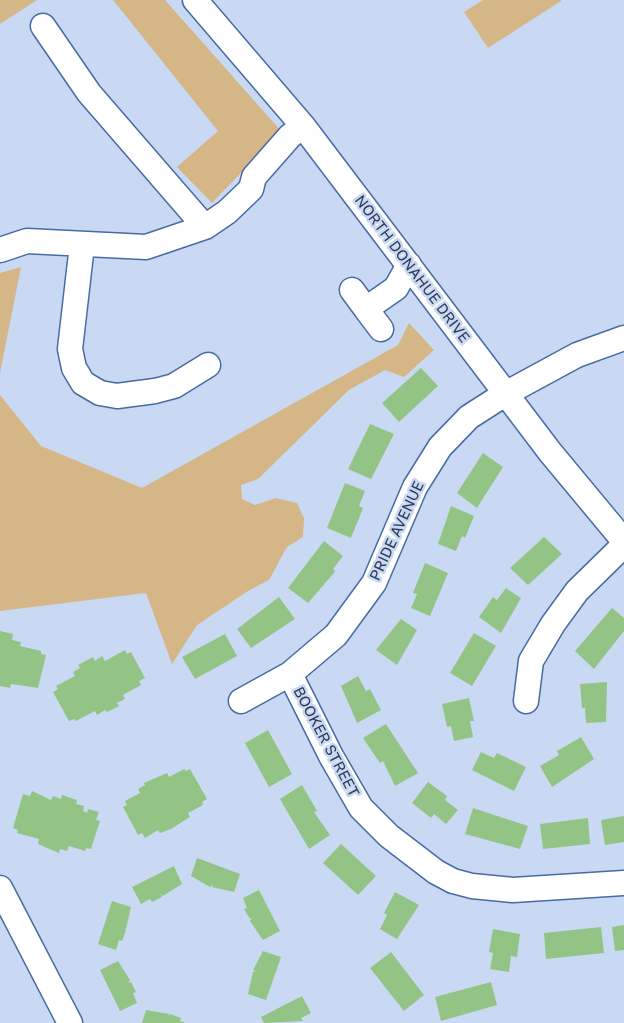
<!DOCTYPE html>
<html>
<head>
<meta charset="utf-8">
<style>
  body { margin:0 }
  canvas { display:block; background:#c9d9f3 }
</style>
</head>
<body>
<canvas width="624" height="1023"></canvas>
<script>
const ctx = document.querySelector('canvas').getContext('2d');
ctx.lineJoin = 'round';
function paint(path, color) { ctx.fillStyle = color; ctx.fill(path, 'evenodd'); }
const toPath = rows => new Path2D(rows.map(r => 'M' + r).join(''));
function trace(path, color, width, dash) { ctx.strokeStyle = color; ctx.lineWidth = width; ctx.lineCap = dash ? 'butt' : 'round'; ctx.setLineDash(dash || []); ctx.stroke(path); }
function drawText(font, color, halo, rows, align = 'center') {
  ctx.font = font + ' "Golos Text",sans-serif'; ctx.lineWidth = 5; ctx.setLineDash([]); ctx.textBaseline = 'middle'; ctx.strokeStyle = halo; ctx.fillStyle = color; for (const [text, x, y, turn = 0] of rows) {
    ctx.save(); ctx.translate(x, y); ctx.rotate((+turn || 0) * Math.PI / 180); ctx.textAlign = isNaN(turn) ? turn : align; if (halo) ctx.strokeText(text, 0, 0); ctx.fillText(text, 0, 0); ctx.restore();
  }
}
const green = toPath([
  [0,0,37,0,0,24],
  [113,0,165,0,281,131,212,203,177,167,218,131],
  [483,0,561,0,561,1,488,48,464,12],
  [21,267,0,373,0,273],
  [409,323,434,350,404,377,385,370,349,390,258,479,241,485,242,499,255,505,276,498,297,503,304,518,303,537,287,547,269,580,248,591,197,625,172,664,146,593,0,611,0,395,41,446,142,488,398,345]
]);
const building = toPath([
  [421,368,438,386,399,422,382,403],
  [370,424,394,434,371,479,348,469],
  [483,453,503,467,477,508,457,493],
  [345,483,365,491,359,506,363,508,351,538,327,528],
  [451,506,474,516,465,538,462,536,456,551,438,544],
  [544,537,562,554,528,585,510,568],
  [324,541,343,556,333,569,335,571,333,574,308,603,288,588],
  [425,563,448,573,430,616,411,608,417,594,413,593],
  [506,588,521,598,501,633,479,617,493,597,497,600],
  [279,597,295,619,251,648,237,629],
  [612,608,624,618,624,631,594,669,575,651],
  [401,619,417,630,397,665,376,650],
  [0,631,13,634,12,640,21,642,20,646,41,651,41,654,46,655,38,688,11,684,10,688,0,686],
  [474,633,496,646,472,686,450,673],
  [225,634,237,656,195,679,182,657],
  [125,650,127,654,131,652,145,678,139,681,141,685,123,695,125,699,117,703,119,706,107,712,105,710,97,715,95,711,76,721,74,719,69,721,53,692,58,689,56,686,75,676,73,672,80,668,78,665,93,657,95,661,102,656,105,661],
  [358,676,366,691,370,689,381,710,357,723,341,686],
  [607,682,606,722,586,723,585,708,582,708,580,684],
  [469,698,474,721,470,721,473,737,454,741,451,726,447,727,442,704],
  [386,724,418,773,395,786,383,761,380,763,363,738],
  [268,730,292,774,269,787,245,743],
  [581,737,594,759,552,787,540,766,559,755,557,751],
  [481,752,494,758,497,753,526,767,514,791,472,770],
  [184,769,186,771,190,769,207,799,202,802,203,805,188,813,190,817,171,829,160,833,158,830,145,838,142,833,138,835,123,807,127,805,125,801,140,793,138,789,145,785,144,783,167,773,169,777],
  [428,782,447,796,445,800,458,810,446,824,434,814,431,818,412,803],
  [302,785,317,811,314,812,330,835,309,849,280,799],
  [32,791,51,800,53,796,61,799,62,795,77,800,76,804,84,806,83,811,87,813,88,809,99,812,96,820,100,821,91,849,86,848,85,851,69,846,67,851,60,849,59,853,38,844,39,839,17,833,18,830,13,828,23,794,30,796],
  [473,808,528,826,520,849,465,834],
  [624,816,624,842,605,845,601,820],
  [588,818,590,844,543,849,540,824],
  [341,844,376,876,358,895,323,863],
  [197,858,240,874,234,892,212,887,213,884,210,887,191,876],
  [174,866,182,884,163,896,161,894,162,897,152,902,150,899,141,904,132,887],
  [259,890,280,931,263,940,250,921,252,918,250,919,244,909,247,908,243,898],
  [395,892,419,905,397,939,380,929,387,915,384,913],
  [112,901,131,907,126,929,124,928,126,930,122,941,119,940,116,950,98,944],
  [624,925,624,950,615,951,612,927],
  [601,927,604,953,546,959,544,933],
  [493,929,520,934,517,957,511,956,509,972,490,969,493,953,489,952],
  [263,951,281,957,266,1000,248,994,253,972,256,971,253,970],
  [391,952,424,995,404,1011,370,968],
  [118,961,130,980,128,983,131,982,136,992,133,993,137,1003,120,1011,100,970],
  [491,982,497,1005,441,1021,435,997],
  [302,996,311,1013,301,1018,303,1021,264,1023,261,1017],
  [146,1010,169,1014,169,1017,170,1014,181,1018,180,1021,185,1023,142,1023]
]);
const minor = toPath([
  [195,0,303,126,550,452,624,541],
  [43,26,89,93,205,227],
  [82,245,70,349,74,368,83,383,100,393,117,396,155,391,174,386,208,365],
  [0,250,27,241,146,247,205,227,227,212,251,189,254,177,290,136,303,126],
  [352,290,366,309,396,288,409,265],
  [366,309,381,329],
  [290,674,331,756,361,808,389,836,436,872,453,881,472,886,513,890,624,883],
  [241,701,290,674,336,635,374,583,415,487,440,447,469,417,505,394,577,355,624,338],
  [526,701,531,661,553,624,577,591,624,545],
  [0,888,70,1023]
]);
const streetNames = [
  ["NORTH DONAHUE DRIVE",412,269,53],
  ["PRIDE AVENUE",397,531,-65],
  ["BOOKER STREET",326,742,62]
];
paint(green, '#d4b687');
paint(building, '#93c486');
trace(minor, '#476ba4', 27);
trace(minor, '#fff', 24);
drawText('15px', '#2c3c56', '#c9d9f3', streetNames);
</script>
</body>
</html>
